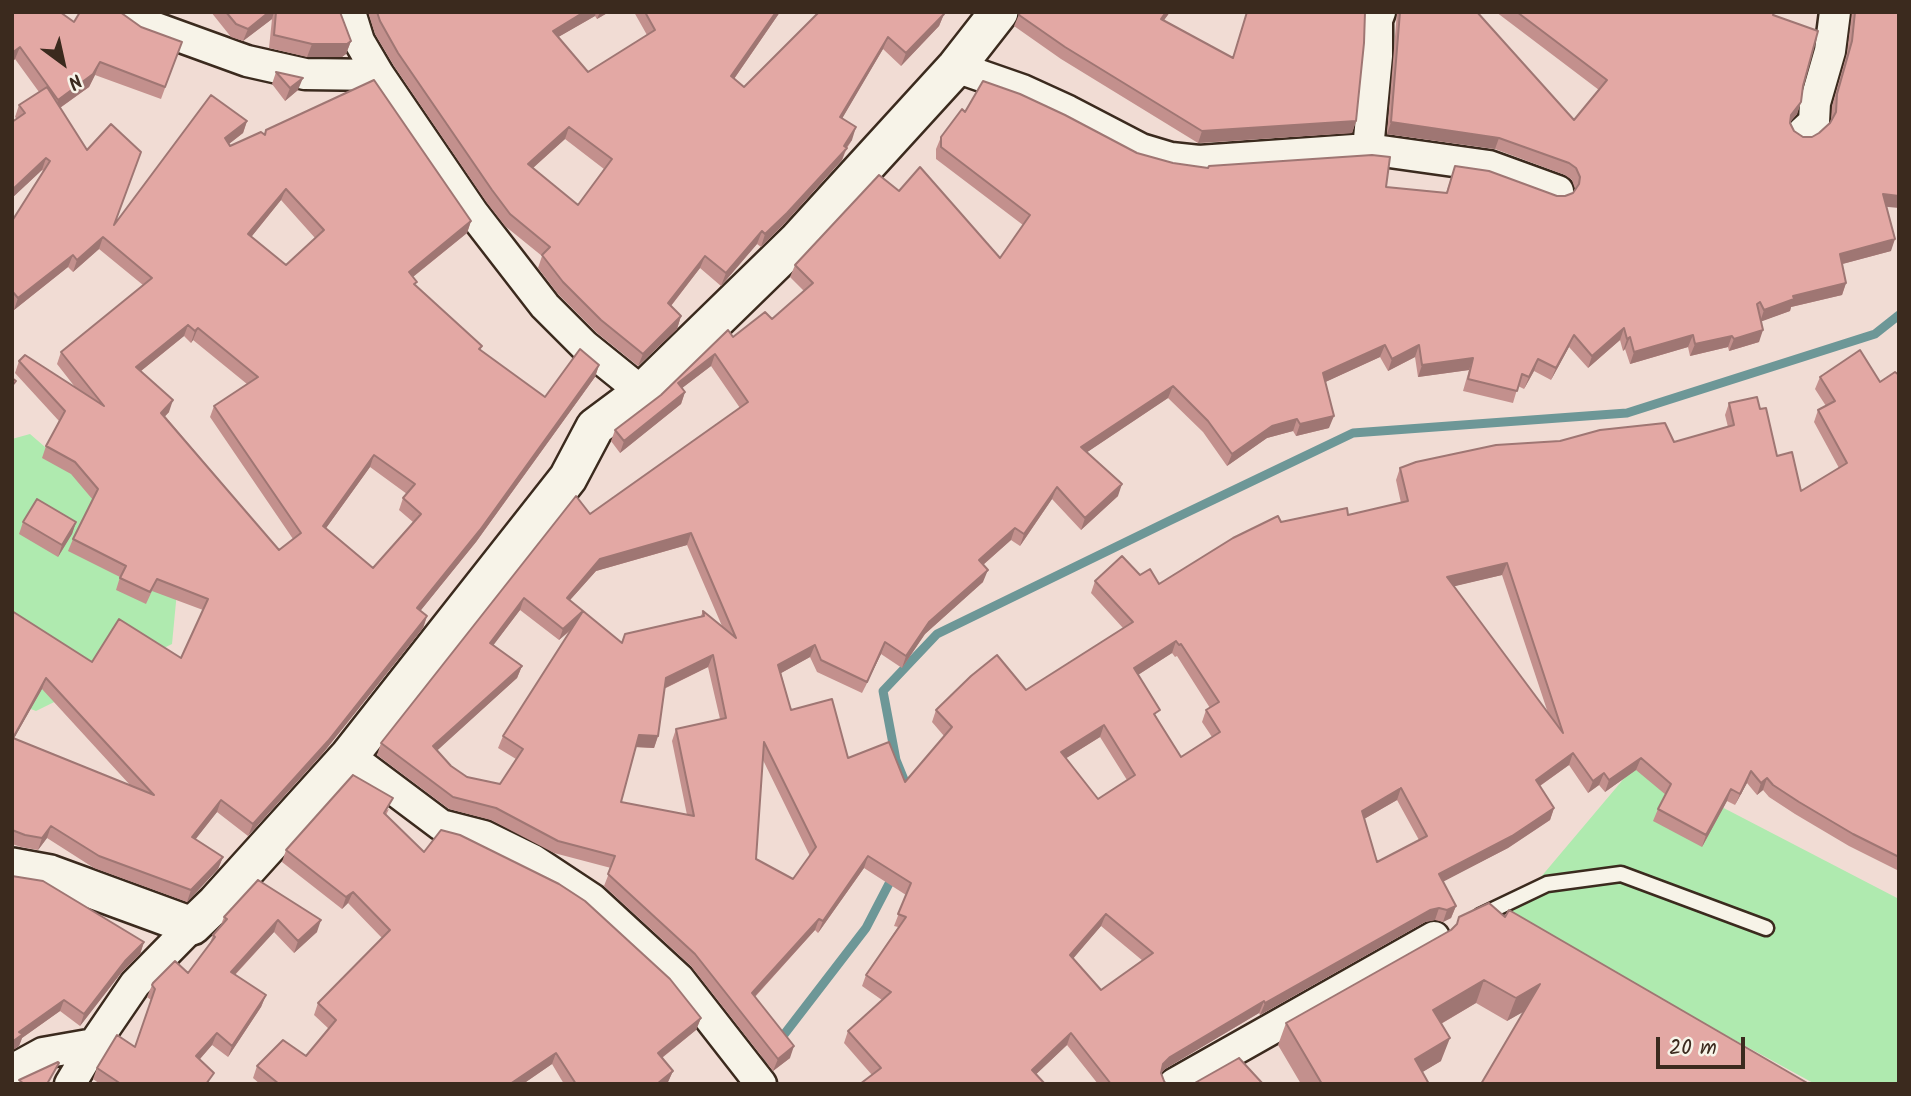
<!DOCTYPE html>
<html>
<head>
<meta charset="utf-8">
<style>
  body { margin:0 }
  #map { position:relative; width:1911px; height:1096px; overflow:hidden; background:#f1dcd4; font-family:Kalam,sans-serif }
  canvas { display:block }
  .frame { position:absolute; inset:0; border:14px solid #3b2a1e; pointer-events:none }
  .north { position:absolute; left:28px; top:28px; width:70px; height:70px; -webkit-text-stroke:5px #f7f3e8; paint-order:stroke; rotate:147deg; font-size:19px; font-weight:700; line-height:28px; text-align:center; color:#3b2a1e }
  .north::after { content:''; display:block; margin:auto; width:24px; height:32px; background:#3b2a1e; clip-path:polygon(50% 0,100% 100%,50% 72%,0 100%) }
  .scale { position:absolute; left:1656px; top:1037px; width:89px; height:32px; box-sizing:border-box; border:4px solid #3b2a1e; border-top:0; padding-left:9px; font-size:21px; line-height:24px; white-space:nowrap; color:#3b2a1e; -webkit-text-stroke:5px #f7f3e8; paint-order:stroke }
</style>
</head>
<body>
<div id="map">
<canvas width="1911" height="1096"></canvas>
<div class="frame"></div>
<div class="north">N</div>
<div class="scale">20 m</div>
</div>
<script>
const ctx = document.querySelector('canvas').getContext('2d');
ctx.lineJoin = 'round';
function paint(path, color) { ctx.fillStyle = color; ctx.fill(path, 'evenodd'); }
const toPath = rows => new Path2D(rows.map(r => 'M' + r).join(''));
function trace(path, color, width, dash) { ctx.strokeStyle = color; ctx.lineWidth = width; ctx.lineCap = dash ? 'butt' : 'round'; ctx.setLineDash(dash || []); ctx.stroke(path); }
const green = toPath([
  [30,434,148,536,178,581,172,644,36,711,12,702,12,439],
  [1637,763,1899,899,1899,1084,1815,1084,1508,916]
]);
const stream = toPath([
  [909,792,896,760,883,691,937,634,1169,521,1353,433,1627,413,1875,334,1899,315],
  [756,1071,866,928,894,874]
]);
const service = toPath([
  [1480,916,1547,884,1621,874,1766,928]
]);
const minor = toPath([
  [125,12,145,24,247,61,305,74,379,75],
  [350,12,359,41,379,75,473,213,545,306,585,346,642,392],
  [956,67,1022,90,1068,111,1141,149,1171,158,1199,161,1368,149,1489,166,1558,191],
  [1803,132,1814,122,1815,103,1830,51,1835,12],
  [1368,149,1377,56,1377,20,1380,12],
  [349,756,441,825,484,836,533,860,592,899,679,979,761,1084],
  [12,1070,43,1053,94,1044],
  [70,1084,94,1044,135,984,192,926],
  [1174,1084,1434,937]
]);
const tertiary = toPath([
  [12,867,50,874,192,926,216,903,349,756,568,478,595,427,642,392,798,240,956,67,999,12]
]);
const wall = toPath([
  [12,12,74,22,141,27,182,42,161,99,95,75,89,87,60,108,114,224,247,121,243,133,229,144,230,146,264,134,266,130,471,221,467,233,413,277,415,285,482,346,480,350,545,397,599,365,595,377,476,542,420,611,427,616,423,628,323,753,248,836,217,812,195,839,223,857,218,869,187,902,94,868,47,838,38,850,21,847,12,844,12,611,92,662,181,658,203,610,152,591,146,604,116,590,120,577,68,551,73,539,93,500,71,474,42,458,46,446,59,421,15,373,19,361,75,387,57,364,61,352,143,285,99,249,73,272,68,267,14,310,12,308,12,221,43,171,42,170,12,198,12,122,17,119,15,117,19,105,39,92,15,59,12,62],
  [281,200,315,238,286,265,251,237],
  [184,336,191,343,193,340,247,384,214,406,210,417,293,539,279,550,165,416,169,412,141,371],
  [370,467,407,494,403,498,399,510,413,522,373,568,326,528],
  [42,689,130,785,14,738],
  [211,12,340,12,351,41,346,54,342,57,307,57,269,48,272,19,243,41,231,37],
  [368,12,609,12,597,19,595,16,558,37,588,72,647,35,634,12,780,12,734,79,744,87,944,14,939,26,901,66,883,49,842,118,852,140,847,148,842,160,783,225,761,247,757,244,721,286,700,268,671,306,681,316,677,329,638,366,597,333,558,294,538,268,542,256,505,226,487,203,394,66,375,34],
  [565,139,604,169,578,205,533,168],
  [1020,12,1170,12,1164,20,1233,58,1247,12,1365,12,1356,121,1352,133,1198,143,1061,59,1014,26],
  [1397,12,1477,12,1574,120,1599,90,1496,12,1775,12,1774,15,1803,86,1801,102,1797,114,1790,122,1794,131,1803,137,1812,137,1819,133,1830,123,1831,120,1832,106,1847,53,1852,12,1899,12,1886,207,1891,251,1842,264,1846,283,1842,295,1791,307,1790,311,1761,321,1759,342,1729,351,1728,347,1690,356,1688,347,1630,364,1625,349,1623,351,1620,340,1588,368,1569,347,1551,380,1534,371,1524,389,1518,386,1513,403,1463,391,1469,370,1418,377,1415,357,1388,371,1380,357,1325,382,1329,428,1296,436,1293,431,1267,438,1227,466,1203,432,1168,398,1087,452,1118,496,1081,530,1052,499,1020,546,1011,540,983,565,983,582,925,634,902,668,881,654,862,693,817,672,810,657,781,673,791,710,848,758,905,782,944,736,932,722,936,710,1026,690,1123,628,1091,593,1095,581,1140,575,1159,584,1281,522,1348,515,1401,503,1396,480,1400,468,1674,442,1728,427,1725,415,1729,403,1760,409,1777,456,1801,491,1839,468,1814,422,1818,410,1826,406,1815,389,1820,377,1880,382,1899,375,1899,871,1849,846,1795,814,1769,797,1763,790,1757,795,1747,783,1735,805,1727,801,1702,847,1653,821,1658,809,1666,795,1636,770,1605,792,1599,785,1588,793,1569,765,1540,786,1554,808,1550,820,1508,848,1443,881,1456,906,1451,918,1443,922,1435,920,1425,922,1260,1015,1259,1013,1165,1069,1161,1073,1164,1081,1166,1084,1098,1084,1067,1045,1036,1074,872,1075,844,1043,848,1031,882,1000,862,986,866,975,898,927,894,926,906,895,864,868,818,933,815,930,755,997,790,1058,773,1071,691,966,604,886,611,868,554,853,491,820,449,809,377,755,381,743,590,514,740,408,711,366,682,388,685,392,681,404,620,453,611,441,615,430,661,395,733,337,772,319,804,291,790,277,795,265,899,191,1000,258,1023,225,936,159,936,149,941,137,965,112,1137,153,1173,163,1208,168,1446,193,1455,166,1557,196,1565,196,1573,193,1575,189,1572,180,1565,175,1495,149,1387,134],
  [687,545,722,626,703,611,701,616,625,634,622,643,570,600,596,571],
  [1502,575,1548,713,1454,586],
  [520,610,559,640,571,630,503,736,498,748,516,759,500,784,467,777,451,766,437,750,517,678,522,666,493,645],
  [1172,653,1175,657,1177,656,1210,708,1206,710,1202,722,1212,737,1181,757,1157,718,1138,675],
  [708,667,720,719,676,729,672,741,687,815,621,802,636,747,654,748,658,736,664,689],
  [1100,737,1127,780,1098,799,1066,758],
  [763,760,810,856,793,879,756,859],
  [1397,800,1419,840,1377,862,1364,819],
  [1101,926,1143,961,1101,990,1073,958],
  [276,72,298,90,285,101,272,84],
  [23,522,76,522,72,534,58,557,19,534],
  [389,809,386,815,424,852,701,1018,696,1030,662,1058,673,1071,668,1082,667,1084,564,1084,552,1064,523,1084,260,1084,253,1078,257,1066,306,1056,329,1029,314,1015,318,1003,382,938,348,903,342,909,282,862,286,850],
  [12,876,144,942,140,954,121,973,80,1026,60,1011,22,1038,19,1046],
  [258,880,317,932,294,953,274,932,235,975,266,995,261,1007,228,1057,212,1045,200,1059,210,1084,100,1084,93,1079,97,1068,135,1047,151,1000,147,997,152,985,188,973,210,943,213,935,220,927,224,917],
  [1459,917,1524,1011,1507,1021,1476,1003,1441,1024,1441,1061,1422,1072,1429,1084,1301,1084,1278,1045,1286,1023,1451,930,1457,924]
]);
const shadedWall = toPath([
  [269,12,274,12,272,19,243,41,248,29],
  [584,12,596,12,595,16,548,43,553,31],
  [600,12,609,12,597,19],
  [776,12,780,12,727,89,731,76],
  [1166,12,1170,12,1156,31,1161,19],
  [944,14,939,26,901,66,906,53],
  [888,37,883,49,836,129,840,117],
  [351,41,346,54,342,57,307,57,312,44],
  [20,47,15,59,12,62,12,53],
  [100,62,95,75,89,87,54,112,58,100],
  [303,78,298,90,285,101,290,88],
  [1801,102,1797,114,1786,127,1791,115],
  [247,121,243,133,221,150,225,138],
  [1356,121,1352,133,1198,143,1202,131],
  [1391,122,1499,138,1495,149,1387,134],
  [569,127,565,139,524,176,528,164],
  [856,127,852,140,846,148,842,160,783,225,761,247,765,234,844,146],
  [46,158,42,170,12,198,12,190],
  [286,189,281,200,244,246,248,234],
  [1883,194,1899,196,1899,208,1878,206],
  [471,221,467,233,404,284,409,272],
  [762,231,757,244,721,286,726,273],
  [103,237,99,249,73,272,77,260],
  [1895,239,1891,251,1835,266,1840,254],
  [73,255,68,267,14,310,18,298],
  [705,256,700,268,663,316,668,303],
  [1846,283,1842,295,1791,307,1790,311,1760,322,1764,310,1793,296],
  [681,316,677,329,638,366,643,354],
  [188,325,184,336,131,379,136,367],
  [198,328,193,340,191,343,195,331],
  [1624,328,1620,340,1588,368,1592,356],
  [1763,330,1759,342,1729,351,1734,339],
  [1574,335,1569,347,1551,380,1556,368],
  [1693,335,1688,347,1630,364,1634,352],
  [1732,336,1728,347,1690,356,1695,344],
  [1630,337,1625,349,1623,351,1627,339],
  [1385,345,1380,357,1319,385,1323,373],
  [1419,345,1415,357,1388,371,1392,359],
  [715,354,711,366,673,395,678,383],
  [1473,358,1469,370,1418,377,1422,365],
  [1538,359,1534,371,1524,389,1529,377],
  [599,365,595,377,476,542,413,620,417,608],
  [1173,386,1168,398,1077,459,1081,447],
  [685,392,681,404,620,453,624,441],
  [173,400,169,412,157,425,161,413],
  [1334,416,1329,428,1296,436,1300,424],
  [1297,419,1293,431,1267,438,1227,466,1232,454,1272,426],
  [374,455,370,467,319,538,323,526],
  [1122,484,1118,496,1081,530,1085,518],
  [1057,487,1052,499,1020,546,1024,534],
  [76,522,72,534,58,557,62,545],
  [1015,528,1011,540,975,572,979,560],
  [691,533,687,545,596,571,562,609,567,598,600,559],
  [1507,563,1502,575,1443,589,1447,577],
  [988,570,983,582,925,634,902,668,906,656,929,622],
  [524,598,520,610,486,655,490,643],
  [583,611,578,623,559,640,563,629],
  [427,616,423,628,323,753,248,836,253,824],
  [1176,641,1172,653,1130,680,1134,668],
  [885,642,881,654,862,693,867,682],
  [815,645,810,657,774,677,778,665],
  [713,655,708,667,661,690,666,678],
  [522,666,517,678,429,758,433,746],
  [46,678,42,689,12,742,13,738],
  [1104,725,1100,737,1057,764,1061,752],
  [639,735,658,736,654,748,635,747],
  [1573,753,1569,765,1531,792,1536,780],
  [1641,758,1636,770,1605,792,1609,780],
  [1751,771,1747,783,1735,805,1740,794],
  [1604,773,1599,785,1588,793,1593,781],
  [1767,778,1763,790,1757,795,1761,783],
  [1401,788,1397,800,1357,823,1362,811],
  [1731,789,1727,801,1702,847,1706,835],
  [221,800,217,812,188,849,192,837],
  [1554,808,1550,820,1508,848,1435,886,1439,874],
  [51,826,47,838,38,850,42,838],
  [868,856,864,868,818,933,823,921],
  [223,857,218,869,187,902,191,890],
  [353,892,348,903,342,909,346,897],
  [1456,906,1451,918,1443,922,1447,910],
  [1439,908,1435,920,1425,922,1260,1015,1265,1003,1430,910],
  [1106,914,1101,926,1066,967,1070,955],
  [819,919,815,930,747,1005,752,993],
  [278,920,274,932,226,984,231,972],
  [321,920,317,932,294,953,298,941],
  [144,942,140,954,121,973,80,1026,84,1014,125,961],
  [1484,980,1476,1003,1425,1033,1433,1010],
  [1540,984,1532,1007,1507,1021,1516,998],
  [266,995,261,1007,228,1057,232,1046],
  [64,1000,60,1011,22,1038,19,1046,12,1051,12,1042,19,1032],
  [1264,1001,1259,1013,1165,1069,1159,1076,1163,1064,1170,1057],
  [701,1018,696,1030,654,1064,658,1053],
  [217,1033,212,1045,192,1068,196,1056],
  [1071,1033,1067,1045,1028,1082,1032,1070],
  [1450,1038,1441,1061,1406,1082,1415,1059],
  [794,1046,790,1058,773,1071,778,1059],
  [556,1053,552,1064,523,1084,510,1084],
  [673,1071,668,1082,667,1084,657,1084]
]);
const building = toPath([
  [12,12,60,12,74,22,80,12,120,12,141,27,182,42,165,87,100,62,93,74,58,100,20,47,12,53,12,12],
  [226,12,269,12,248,29,236,24,226,12],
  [276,12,340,12,351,41,347,44,312,44,274,35,276,12],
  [377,12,584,12,553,31,588,72,655,30,645,12,776,12,731,76,744,87,819,12,942,12,944,14,906,53,888,37,840,117,856,127,844,146,847,148,787,213,765,234,762,231,726,273,705,256,668,303,681,316,643,354,601,320,563,282,542,255,550,247,510,214,492,190,398,53,380,21,377,12],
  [569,127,612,159,578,205,528,164,569,127],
  [1020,12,1166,12,1161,19,1233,58,1247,12,1365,12,1364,43,1356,121,1202,131,1065,47,1019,15,1020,12],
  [1400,12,1477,12,1574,120,1607,80,1517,12,1774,12,1773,15,1818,31,1803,86,1801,102,1791,115,1790,123,1794,131,1803,137,1812,137,1819,133,1830,123,1836,112,1837,94,1852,41,1855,12,1899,12,1899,196,1883,194,1895,239,1840,254,1846,283,1793,296,1794,299,1764,310,1760,302,1757,304,1763,330,1734,339,1732,336,1695,344,1693,335,1634,352,1630,337,1627,339,1624,328,1592,356,1574,335,1556,368,1538,359,1529,377,1522,374,1517,391,1468,379,1473,358,1422,365,1419,345,1392,359,1385,345,1323,373,1334,416,1300,424,1297,419,1272,426,1232,454,1208,421,1173,386,1081,447,1122,484,1085,518,1057,487,1024,534,1015,528,979,560,988,570,929,622,906,656,885,642,867,682,821,660,815,645,778,665,791,710,832,699,848,758,889,742,905,782,952,727,936,710,971,676,997,655,1026,690,1133,622,1095,581,1122,556,1140,575,1150,569,1159,584,1233,538,1278,516,1281,522,1347,508,1348,515,1408,501,1400,468,1416,462,1496,445,1560,441,1600,430,1665,423,1674,442,1734,425,1729,403,1757,397,1760,409,1766,408,1777,456,1792,452,1801,491,1847,463,1818,410,1835,401,1820,377,1860,350,1880,382,1895,372,1899,375,1899,857,1853,834,1799,802,1773,785,1767,778,1761,783,1751,771,1740,794,1731,789,1706,835,1658,809,1671,784,1641,758,1609,780,1604,773,1593,781,1573,753,1536,780,1554,808,1512,836,1439,874,1456,906,1447,910,1439,908,1430,910,1265,1003,1264,1001,1170,1057,1163,1064,1161,1073,1164,1081,1166,1084,1111,1084,1071,1033,1032,1070,1045,1084,860,1084,881,1068,848,1031,891,992,866,975,906,917,898,914,911,883,868,856,823,921,819,919,752,993,794,1046,778,1059,695,954,608,874,615,856,558,841,496,808,453,797,381,743,576,496,590,514,748,402,715,354,678,383,685,392,624,441,615,430,661,395,728,330,733,337,765,312,772,319,813,283,795,265,879,175,899,191,920,167,1000,258,1030,215,941,147,941,137,962,109,965,112,983,81,1020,94,1065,115,1137,153,1173,163,1208,168,1209,166,1372,155,1390,157,1386,187,1447,193,1455,166,1489,171,1557,196,1565,196,1573,193,1579,184,1580,177,1576,168,1569,163,1499,138,1391,122,1400,12],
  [691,533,736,638,703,611,704,616,625,634,622,643,583,611,503,736,523,749,500,784,467,777,451,766,433,746,522,666,490,643,524,598,563,629,583,611,567,598,600,559,691,533],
  [1507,563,1563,733,1447,577,1507,563],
  [1176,641,1179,645,1181,644,1219,702,1206,710,1220,732,1181,757,1154,714,1160,710,1134,668,1176,641],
  [713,655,726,718,676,729,694,816,621,802,639,735,658,736,666,678,713,655],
  [1104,725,1135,775,1098,799,1061,752,1104,725],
  [764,742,816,847,793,879,756,859,764,742],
  [1401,788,1427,836,1377,862,1362,811,1401,788],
  [1106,914,1153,953,1101,990,1070,955,1106,914],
  [276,72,303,78,290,88,276,72],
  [374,80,471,221,409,272,417,282,414,284,482,346,479,349,545,397,580,349,599,365,480,530,417,608,427,616,328,741,253,824,221,800,192,837,223,857,191,890,99,856,51,826,42,838,25,835,12,830,12,611,92,662,119,619,181,658,208,599,157,579,150,592,120,578,126,566,73,539,98,489,75,462,46,446,65,411,19,361,25,355,104,406,61,352,152,278,103,237,77,260,73,255,18,298,12,291,12,221,50,161,46,158,12,190,12,122,25,113,19,105,47,87,87,150,111,124,141,152,114,225,211,95,247,121,225,138,230,146,261,132,265,135,266,130,374,80],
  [286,189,324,230,286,265,248,234,286,189],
  [188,325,195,331,198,328,258,377,214,406,301,533,279,550,161,413,173,400,136,367,188,325],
  [374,455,415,484,403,498,421,514,373,568,323,526,374,455],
  [46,678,154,795,13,738,46,678],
  [12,378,16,381,12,386,12,378],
  [37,499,76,522,62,545,23,522,37,499],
  [353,775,393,798,384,813,424,852,441,830,460,835,559,884,585,901,670,979,701,1018,658,1053,673,1071,657,1084,576,1084,556,1053,510,1084,279,1084,257,1066,283,1040,306,1056,336,1020,318,1003,390,930,353,892,346,897,286,850,353,775],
  [12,876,43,881,144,942,125,961,84,1014,64,1000,19,1032,23,1034,12,1042,12,876],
  [258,880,321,920,298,941,278,920,231,972,266,995,232,1046,217,1033,196,1056,214,1073,206,1084,121,1084,97,1068,117,1035,135,1047,155,989,152,985,153,983,175,961,188,973,215,937,213,935,227,919,224,917,258,880],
  [1489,903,1505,917,1509,910,1809,1084,1481,1084,1540,984,1516,998,1484,980,1433,1010,1450,1038,1415,1059,1429,1084,1322,1084,1286,1023,1451,930,1457,924,1459,917,1489,903],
  [1239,1058,1263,1084,1193,1084,1239,1058],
  [58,1062,59,1063,47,1084,24,1084,19,1080,58,1062]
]);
paint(green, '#afeaaf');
trace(stream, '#6d9797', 9);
trace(service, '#3b2a1e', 19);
trace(minor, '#3b2a1e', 35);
trace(tertiary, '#3b2a1e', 42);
trace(service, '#f7f3e8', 14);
trace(minor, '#f7f3e8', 30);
trace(tertiary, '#f7f3e8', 37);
paint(wall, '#c3908d');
paint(shadedWall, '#9f7673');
paint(building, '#e3a8a4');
trace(building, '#9f7673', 2);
</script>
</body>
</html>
